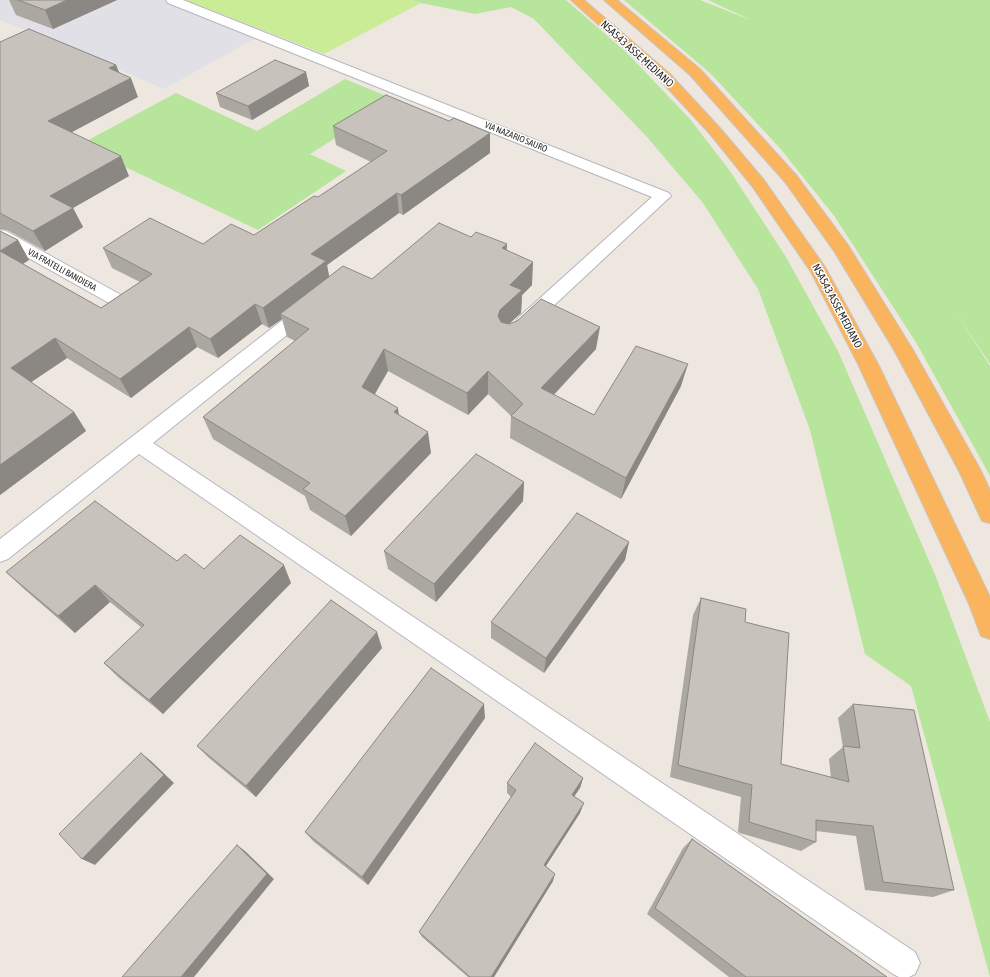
<!DOCTYPE html>
<html>
<head>
<meta charset="utf-8">
<style>
  body { margin:0 }
  canvas { display:block; background:#eee7df }
</style>
</head>
<body>
<canvas width="990" height="977"></canvas>
<script>
const ctx = document.querySelector('canvas').getContext('2d');
ctx.lineJoin = 'round';
function paint(path, color) { ctx.fillStyle = color; ctx.fill(path, 'evenodd'); }
const toPath = rows => new Path2D(rows.map(r => 'M' + r).join(''));
function trace(path, color, width, dash) { ctx.strokeStyle = color; ctx.lineWidth = width; ctx.lineCap = dash ? 'butt' : 'round'; ctx.setLineDash(dash || []); ctx.stroke(path); }
function drawText(font, color, halo, rows, align = 'center') {
  ctx.font = font + ' "Asap Condensed",sans-serif'; ctx.lineWidth = 3; ctx.setLineDash([]); ctx.textBaseline = 'middle'; ctx.strokeStyle = halo; ctx.fillStyle = color; for (const [text, x, y, turn = 0] of rows) {
    ctx.save(); ctx.translate(x, y); ctx.rotate((+turn || 0) * Math.PI / 180); ctx.textAlign = isNaN(turn) ? turn : align; if (halo) ctx.strokeText(text, 0, 0); ctx.fillText(text, 0, 0); ctx.restore();
  }
}
const industrial = toPath([
  [0,0,185,0,267,32,164,89,36,34,0,20]
]);
const green = toPath([
  [412,0,566,0,627,53,690,119,730,171,786,257,838,351,936,577,990,722,990,977,911,686,865,654,810,430,758,289,703,203,647,137,534,19,511,7,475,14,421,3],
  [624,0,700,0,753,21,708,0,990,0,990,364,953,308,990,366,990,476,917,344,835,217,779,147,711,74],
  [345,79,396,100,310,154,346,171,258,230,79,145,176,93,257,131]
]);
const pitch = toPath([
  [185,0,412,0,421,3,324,54]
]);
const minor = toPath([
  [166,0,183,0,669,193,671,196,532,326,525,328,518,326,516,322,518,318,652,197,168,3,166,0],
  [0,230,6,231,130,300,133,304,130,308,124,310,118,308,0,242,0,230],
  [308,303,314,305,317,309,314,313,153,443,915,952,920,963,915,974,909,977,899,977,893,974,139,454,8,559,0,562,0,539,302,305,308,303]
]);
const trunk = toPath([
  [571,0,584,0,670,74,720,128,764,180,825,267,878,364,990,597,990,639,981,636,969,604,858,364,811,272,752,186,710,134,660,80,571,0],
  [604,0,617,0,700,69,797,176,848,245,913,350,980,469,990,490,990,523,982,521,959,471,894,350,834,251,785,182,690,75,604,0]
]);
const wall = toPath([
  [9,0,117,0,53,29,16,15],
  [0,42,116,65,119,73,138,97,72,132,129,176,73,208,83,227,45,251,7,230,0,229],
  [306,72,309,86,252,120,220,107,216,93],
  [333,126,490,153,403,215,399,213,327,265,329,276,372,279,471,237,507,250,532,285,522,295,521,313,509,324,596,349,554,395,594,415,681,386,621,499,510,438,511,416,488,394,468,415,388,371,375,394,399,415,431,453,351,536,310,510,305,496,213,439,203,417,295,341,287,337,282,319,269,328,262,324,218,358,197,347,131,398,67,358,31,382,74,412,86,431,0,495,0,231,18,240,29,260,23,264,101,308,140,282,112,268,103,248,203,244,254,235,318,197,371,162,336,145],
  [524,482,523,501,436,602,388,569,384,551],
  [629,542,625,560,544,673,491,638,491,622],
  [177,561,204,569,291,583,163,714,119,678,104,663,142,628,110,602,75,633,24,589,6,572],
  [701,598,745,622,781,764,831,778,829,759,843,747,838,718,853,704,954,890,933,897,865,890,856,836,816,831,816,842,801,851,740,833,738,832,741,797,670,777,693,615],
  [382,648,256,797,209,758,197,746],
  [485,718,368,885,313,841,305,832],
  [583,778,580,788,574,796,580,813,546,866,553,881,494,977,468,977,422,937,419,932,511,797,507,793,507,783],
  [692,839,887,977,729,977,647,914,683,848]
]);
const shadedWall = toPath([
  [67,0,117,0,53,29,45,10],
  [116,65,123,82,131,78,138,97,57,140,48,121,109,68],
  [306,72,309,86,252,120,248,106],
  [490,133,490,153,403,215,401,195],
  [121,156,129,176,73,208,83,227,45,251,33,231,50,196],
  [397,193,399,213,327,265,330,281,280,314,282,319,269,328,263,308,311,254],
  [18,240,29,260,12,271,0,251],
  [507,244,506,267,502,248],
  [533,262,532,285,522,295,521,313,500,332,498,316,510,285],
  [255,304,262,324,218,358,210,339],
  [189,327,197,347,131,398,120,379],
  [600,327,596,349,539,410,541,388],
  [55,338,67,358,24,387,11,368],
  [384,349,388,371,366,409,362,387],
  [688,364,681,386,621,499,626,478],
  [488,371,488,394,468,415,467,393],
  [398,408,401,430,394,412],
  [74,412,86,431,0,495,0,465],
  [428,432,431,453,351,536,345,516],
  [524,482,523,501,436,602,434,584],
  [629,542,625,560,544,673,546,658],
  [284,565,291,583,163,714,149,700],
  [95,585,110,602,75,633,58,616],
  [377,632,382,648,256,797,246,786],
  [484,704,485,718,368,885,362,877],
  [141,753,151,761,174,783,95,865,82,859],
  [583,778,580,788,569,804,572,795],
  [584,803,580,813,542,872,544,865],
  [237,845,245,851,274,879,194,977,181,977],
  [555,874,553,881,494,977,491,977]
]);
const building = toPath([
  [18,0,67,0,45,10,18,0],
  [29,29,116,65,109,68,131,78,48,121,121,156,50,196,73,208,33,231,0,213,0,42,29,29],
  [275,60,306,72,248,106,216,93,275,60],
  [386,95,449,121,454,118,490,133,401,195,397,193,311,254,326,261,263,308,255,304,210,339,189,327,120,379,55,338,11,368,74,412,0,465,0,251,101,308,152,274,103,248,150,218,203,244,231,224,254,235,314,196,318,197,387,151,333,126,386,95],
  [439,223,471,237,476,232,507,244,502,248,533,262,510,285,522,290,500,310,498,316,501,322,509,324,517,321,541,299,600,327,541,388,594,415,636,346,688,364,626,478,511,416,523,404,488,371,467,393,384,349,362,387,398,408,394,412,428,432,345,516,303,489,310,483,203,417,309,329,280,314,343,266,372,279,439,223],
  [0,231,18,240,0,251,0,231],
  [476,454,524,482,434,584,384,551,476,454],
  [95,501,177,561,185,554,204,569,240,535,284,565,149,700,104,663,144,625,95,585,58,616,6,572,95,501],
  [577,513,629,542,546,658,491,622,577,513],
  [701,598,746,609,745,622,789,633,781,764,849,782,843,746,860,748,853,704,914,710,954,890,883,882,873,826,816,820,816,842,752,823,749,822,752,785,678,765,701,598],
  [331,600,377,632,246,786,197,746,331,600],
  [431,668,484,704,362,877,305,832,431,668],
  [535,743,583,778,572,795,584,803,544,865,555,874,491,977,470,977,419,932,516,790,507,783,535,743],
  [141,753,164,775,82,859,59,834,141,753],
  [692,839,887,977,746,977,655,908,692,839],
  [237,845,267,874,181,977,122,977,237,845]
]);
const farStreetnames = [
  ["VIA NAZARIO SAURO",516,137,22],
  ["VIA FRATELLI BANDIERA",62,270,29]
];
const streetNames = [
  ["NSA543 ASSE MEDIANO",637,54,42],
  ["NSA543 ASSE MEDIANO",837,306,62]
];
paint(industrial, '#e1e0e7');
paint(green, '#b7e59c');
paint(pitch, '#cbec97');
trace(minor, '#b3b6c0', 2);
trace(trunk, '#c8c8c8', 2);
paint(minor, '#fff');
paint(trunk, '#f9b45d');
paint(wall, '#aba7a1');
paint(shadedWall, '#8b8883');
paint(building, '#c7c2bb');
trace(building, '#8b8883', 1);
drawText('9px', '#2d2d2d', '#fff', farStreetnames);
drawText('11px', '#2d2d2d', '#fff', streetNames);
</script>
</body>
</html>
